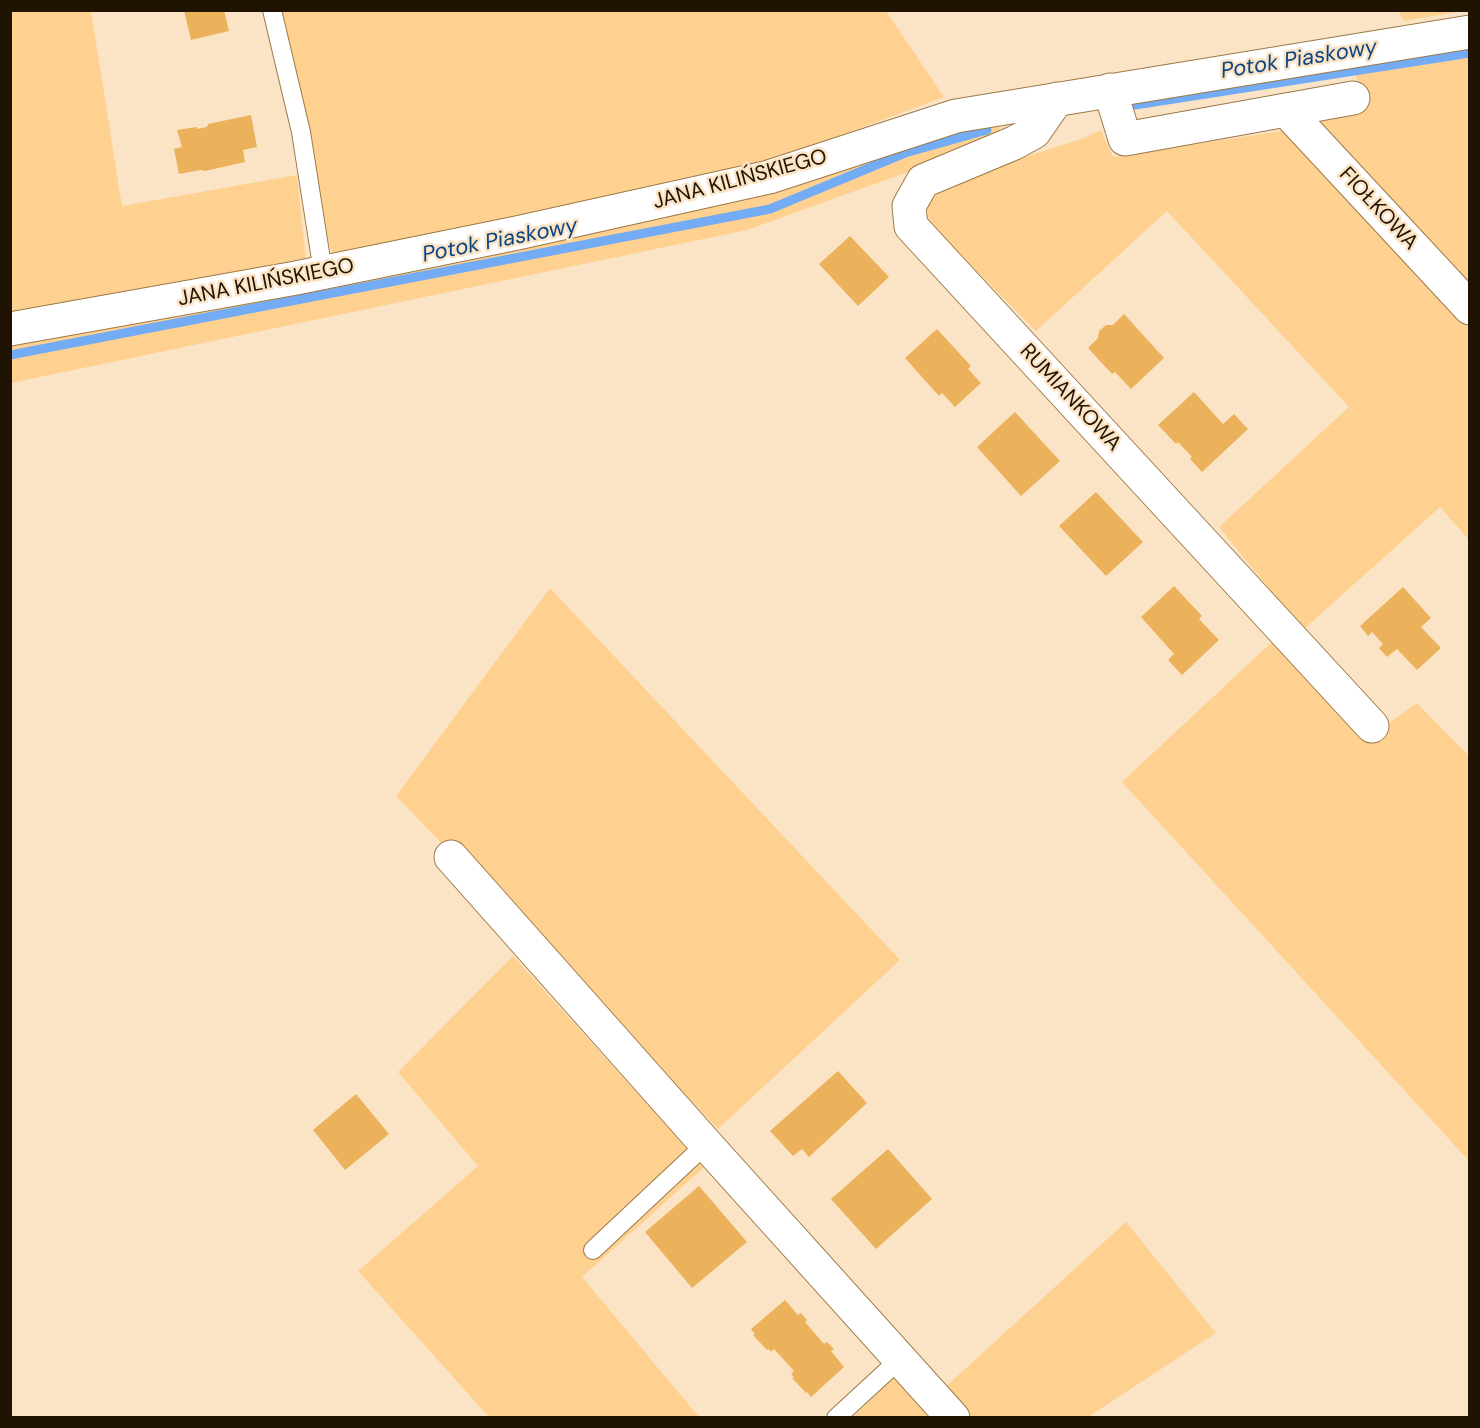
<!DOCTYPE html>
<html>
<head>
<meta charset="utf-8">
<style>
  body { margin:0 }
  #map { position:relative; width:1480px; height:1428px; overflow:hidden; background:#fbe4c5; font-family:"DM Sans",sans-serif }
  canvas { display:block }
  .frame { position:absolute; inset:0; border:12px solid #211301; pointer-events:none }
</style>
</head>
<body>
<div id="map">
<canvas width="1480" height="1428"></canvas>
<div class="frame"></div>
</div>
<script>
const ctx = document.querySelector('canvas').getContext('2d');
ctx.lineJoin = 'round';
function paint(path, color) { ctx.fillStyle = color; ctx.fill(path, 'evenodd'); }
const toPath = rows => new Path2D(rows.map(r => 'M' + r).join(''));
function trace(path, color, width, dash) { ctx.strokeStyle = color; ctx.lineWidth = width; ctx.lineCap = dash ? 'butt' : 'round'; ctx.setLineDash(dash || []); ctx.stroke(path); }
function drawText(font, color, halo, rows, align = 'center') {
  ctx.font = font + ' "DM Sans",sans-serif'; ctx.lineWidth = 5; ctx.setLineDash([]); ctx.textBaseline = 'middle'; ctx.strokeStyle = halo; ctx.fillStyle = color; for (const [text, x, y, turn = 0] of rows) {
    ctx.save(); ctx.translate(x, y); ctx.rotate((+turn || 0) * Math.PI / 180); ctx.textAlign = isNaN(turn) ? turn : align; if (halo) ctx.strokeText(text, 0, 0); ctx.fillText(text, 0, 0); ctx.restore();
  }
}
const green = toPath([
  [1469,10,1404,21,1398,11,1398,10],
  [11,11,91,11,122,206,297,175,306,262,11,313],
  [275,11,886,11,944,97,758,166,332,254],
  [1469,43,1469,287,1320,124,1327,113,1364,107,1353,63],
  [997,120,1002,138,747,230,11,383,11,333,731,202,950,129],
  [1101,130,1113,157,1288,130,1469,323,1469,540,1440,507,1303,630,1389,723,1417,703,1469,756,1469,1161,1122,782,1275,639,1302,629,1219,527,1349,407,1167,211,1036,331,929,223,927,202,957,179,1084,138],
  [550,588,900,960,718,1129,396,796],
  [513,956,704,1167,582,1277,699,1417,489,1417,358,1271,478,1166,398,1072],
  [1126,1222,1216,1333,1088,1417,970,1417,942,1390],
  [894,1376,928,1417,852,1418]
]);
const stream = toPath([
  [1135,105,1470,53],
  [10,355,770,209,905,153,987,130]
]);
const building = toPath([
  [184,10,224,10,229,31,191,40],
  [251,115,257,147,243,150,245,162,205,171,201,170,179,174,174,149,182,147,177,130,197,127,197,129,207,127,208,124],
  [850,236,889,277,858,306,819,264],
  [1124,314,1164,358,1131,389,1115,372,1112,374,1088,348,1098,338,1099,331,1106,325,1113,325],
  [937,329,971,366,968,369,981,383,955,407,942,393,939,396,905,358],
  [1194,392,1223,424,1234,414,1248,429,1202,472,1190,459,1192,457,1178,442,1176,444,1158,425],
  [1015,412,1060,461,1021,496,977,447],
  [1096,492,1143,542,1106,576,1059,526],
  [1174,586,1202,616,1199,619,1219,640,1182,675,1168,660,1174,654,1141,617],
  [1403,587,1431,618,1421,627,1441,648,1417,670,1397,649,1387,657,1379,648,1383,644,1372,632,1368,636,1360,626],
  [838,1071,867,1103,809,1157,802,1149,793,1156,770,1131],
  [356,1094,389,1134,345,1170,313,1130],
  [888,1149,932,1199,876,1249,831,1199],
  [699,1186,747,1242,692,1288,645,1232],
  [785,1300,798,1315,801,1313,807,1320,805,1322,824,1344,827,1342,834,1349,831,1351,844,1367,811,1397,807,1392,806,1393,792,1378,794,1377,791,1374,794,1371,774,1349,771,1352,769,1349,767,1350,753,1335,755,1334,751,1329]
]);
const lane = toPath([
  [272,10,301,132,323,272],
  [593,1250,706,1144],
  [836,1418,900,1359]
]);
const street = toPath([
  [1110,90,1125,139,1353,98],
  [1057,99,1034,132,1014,143,923,181,909,206,911,226,1372,726],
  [1286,110,1470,308],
  [10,329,296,278,517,233,769,177,956,116,1470,32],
  [451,857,706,1144,953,1418]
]);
const streetNames = [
  ["JANA KILIŃSKIEGO",740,180,-15],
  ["FIOŁKOWA",1378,209,47],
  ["JANA KILIŃSKIEGO",266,283,-11],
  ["RUMIANKOWA",1070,398,47]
];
const waterNames = [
  ["Potok Piaskowy",1299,60,-9],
  ["Potok Piaskowy",500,241,-11]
];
paint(green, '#ffd190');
trace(stream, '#73acf5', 9);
paint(building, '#ebb15b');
trace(lane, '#9c7947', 20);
trace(street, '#9c7947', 35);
trace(lane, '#fff', 18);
trace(street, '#fff', 33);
drawText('21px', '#211301', '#fbe4c5', streetNames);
drawText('italic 22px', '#094485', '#fbe4c5', waterNames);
</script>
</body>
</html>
